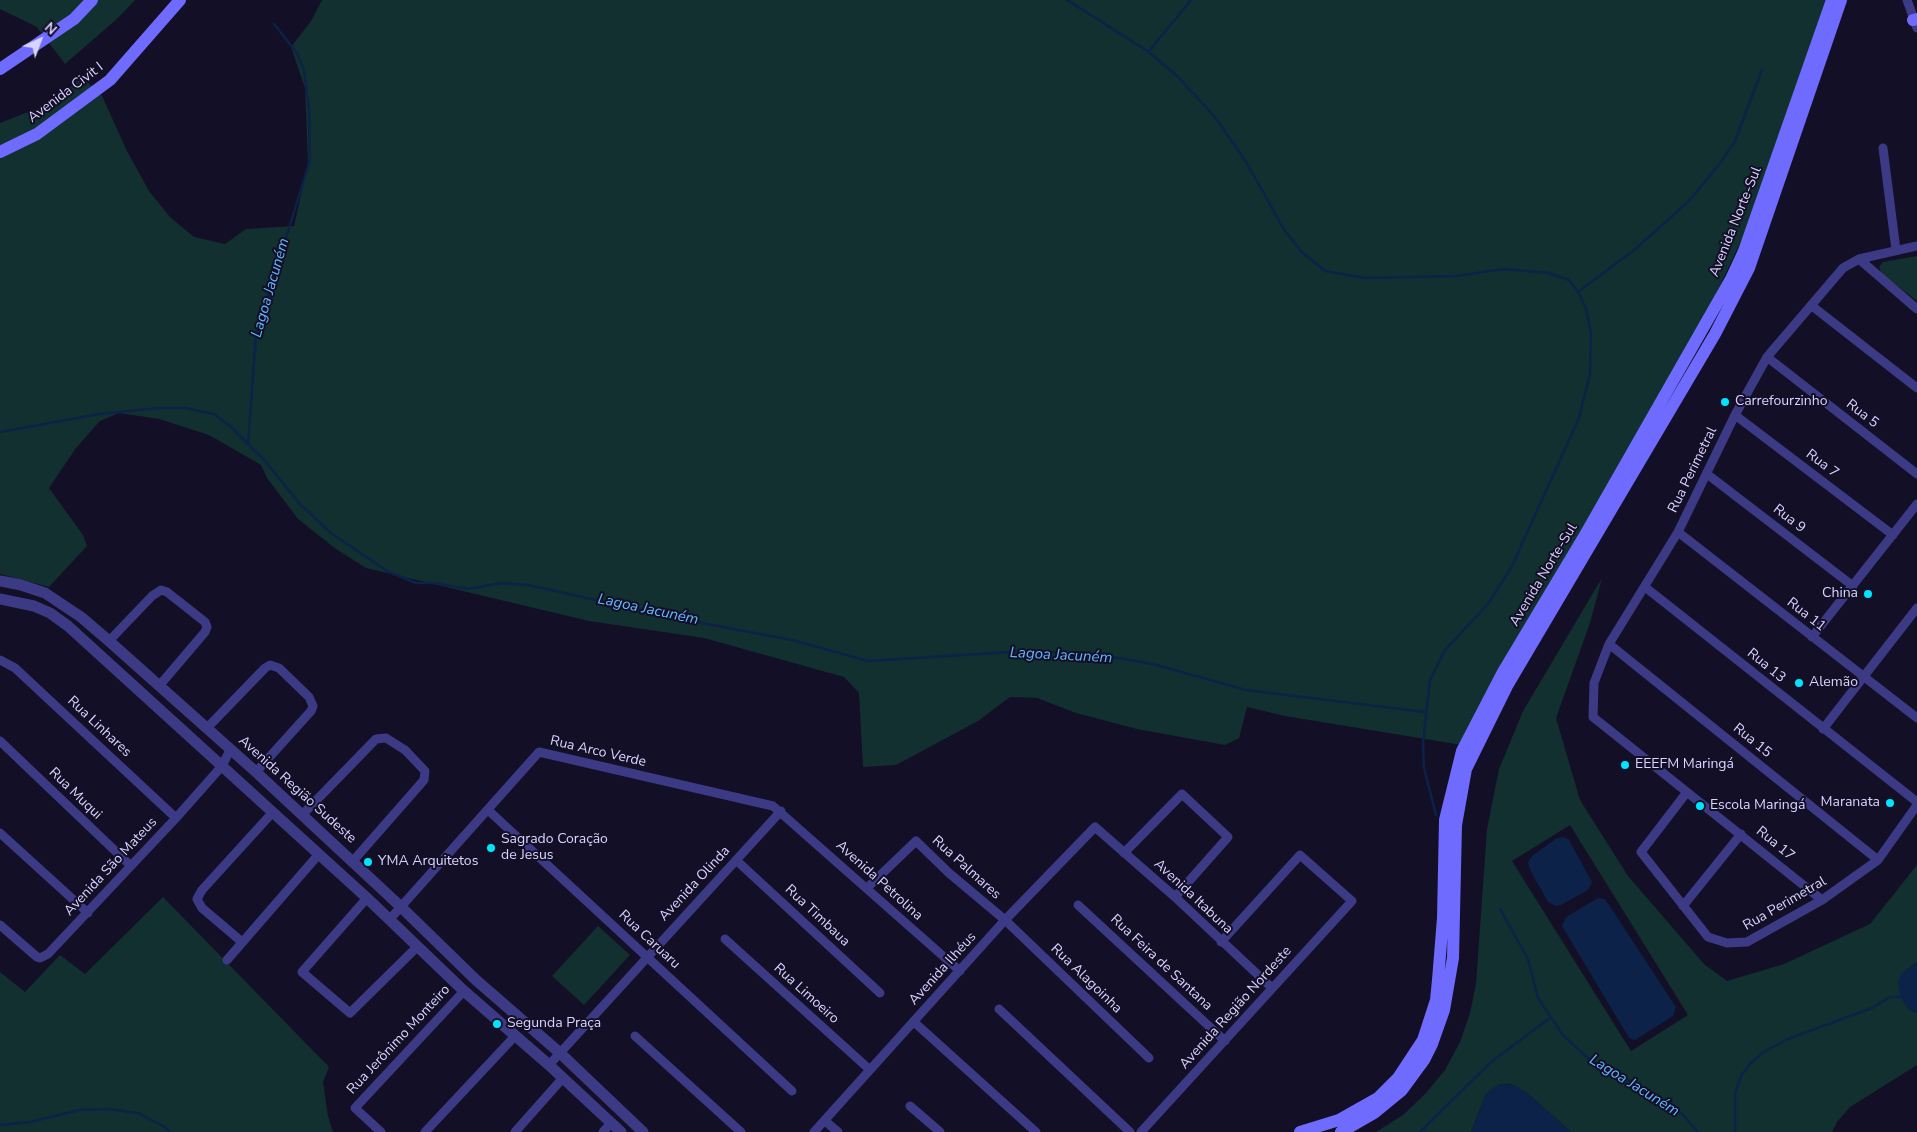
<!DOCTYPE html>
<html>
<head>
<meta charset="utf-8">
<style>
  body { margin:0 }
  #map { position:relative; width:1917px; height:1132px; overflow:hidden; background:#130f26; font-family:"Nunito Sans",sans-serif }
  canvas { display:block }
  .north { position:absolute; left:15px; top:15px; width:50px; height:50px; -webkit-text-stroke:4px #130f26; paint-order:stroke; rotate:43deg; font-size:14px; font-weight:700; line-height:20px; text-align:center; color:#d9d4ff }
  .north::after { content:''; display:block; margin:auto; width:18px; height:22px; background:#d9d4ff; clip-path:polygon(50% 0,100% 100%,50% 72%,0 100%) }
</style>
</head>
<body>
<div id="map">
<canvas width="1917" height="1132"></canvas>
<div class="north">N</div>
</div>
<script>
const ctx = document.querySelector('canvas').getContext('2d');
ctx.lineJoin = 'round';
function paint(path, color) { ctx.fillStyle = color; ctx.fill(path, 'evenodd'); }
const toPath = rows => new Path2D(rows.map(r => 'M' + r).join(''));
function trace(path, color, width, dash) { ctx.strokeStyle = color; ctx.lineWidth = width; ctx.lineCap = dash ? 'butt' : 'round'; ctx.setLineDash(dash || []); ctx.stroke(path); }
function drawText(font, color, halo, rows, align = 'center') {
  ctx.font = font + ' "Nunito Sans",sans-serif'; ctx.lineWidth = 4; ctx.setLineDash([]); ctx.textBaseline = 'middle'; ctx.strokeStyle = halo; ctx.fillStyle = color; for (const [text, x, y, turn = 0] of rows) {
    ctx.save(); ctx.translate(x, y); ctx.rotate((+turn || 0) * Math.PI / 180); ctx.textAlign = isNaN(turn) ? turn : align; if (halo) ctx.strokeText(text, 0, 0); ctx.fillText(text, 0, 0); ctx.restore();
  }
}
const green = toPath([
  [0,0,135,0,118,18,65,64,37,27,0,9],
  [322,0,1827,0,1748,226,1709,309,1462,745,1285,716,1247,707,1239,738,1225,745,1137,729,1076,713,1037,698,1010,697,978,721,896,765,863,767,859,693,844,677,704,638,589,621,366,568,336,549,298,519,267,478,261,465,209,435,159,419,119,413,100,421,76,448,49,488,83,535,87,546,49,587,0,574,0,123,41,107,83,78,102,96,127,151,149,191,170,217,194,237,225,244,246,229,294,226,308,163,305,88,291,47,311,21],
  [1917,256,1917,301,1882,274,1879,267,1883,262],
  [1602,578,1590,623,1556,718,1580,800,1628,876,1704,964,1727,981,1784,964,1870,924,1917,865,1917,962,1901,974,1909,1010,1917,1013,1917,1065,1850,1107,1837,1122,1832,1132,1571,1132,1527,1093,1510,1084,1505,1084,1499,1085,1486,1094,1471,1132,1376,1132,1403,1115,1425,1094,1445,1070,1460,1042,1470,1013,1476,984,1487,829,1499,769,1523,711],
  [1570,825,1688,1015,1631,1051,1512,861],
  [163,897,329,1067,323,1082,328,1116,333,1132,0,1132,0,972,25,992,60,955,85,974],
  [598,926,630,955,584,1005,552,976]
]);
const water = toPath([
  [1564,837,1569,840,1592,882,1588,890,1561,905,1556,906,1548,902,1530,870,1528,862,1532,856,1557,838],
  [1598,898,1605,899,1676,1007,1673,1016,1635,1040,1629,1038,1562,926,1566,917],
  [1917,962,1917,1013,1909,1010,1901,998,1898,982,1901,974],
  [1505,1084,1516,1086,1527,1093,1571,1132,1471,1132,1486,1094,1494,1087]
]);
const stream = toPath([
  [1067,0,1149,52,1178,77,1215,117,1246,162,1285,231,1302,252,1325,271,1365,278,1456,276,1504,269,1548,273,1569,280,1578,292,1586,309,1591,333,1590,374,1579,418,1512,566,1488,604,1445,650,1430,680,1423,743,1424,768,1436,815],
  [1149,51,1191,0],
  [1578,292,1634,250,1688,202,1721,162,1735,141,1762,70],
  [0,432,99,414,159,408,185,408,214,414,231,427,266,462,299,503,331,533,387,571,416,583,433,583,468,589,502,583,528,585,691,621,792,640,868,661,1027,651,1101,655,1153,664,1246,690,1425,712],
  [248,444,256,335,310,160,309,109,304,70,297,53,274,24],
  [1500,909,1528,959,1538,998,1563,1035,1591,1061,1615,1072,1653,1094,1683,1115,1698,1132],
  [0,1125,30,1122,79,1110,110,1109,138,1113,165,1127,169,1132],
  [1420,1132,1491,1062,1550,1018],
  [1735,1132,1735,1094,1741,1076,1750,1064,1762,1053,1788,1039,1872,1008,1890,997,1903,997]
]);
const minor = toPath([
  [1907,0,1917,28],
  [1883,148,1896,250],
  [1859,259,1917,309],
  [1812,306,1917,388],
  [1767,357,1917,474],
  [1735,415,1893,535],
  [1707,474,1853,586],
  [1678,532,1917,718],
  [1645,587,1917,802],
  [1812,637,1917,504],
  [109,641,152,596,161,590,167,592,205,622,207,627,205,632,159,686],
  [1609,644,1878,860],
  [0,660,15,668,176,818],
  [207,728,265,668,270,665,279,668,309,697,313,706,311,711,256,772],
  [1823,729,1917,608],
  [0,741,131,866],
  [1687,792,1641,852,1708,937,1727,943,1747,942,1822,900,1878,860,1917,805],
  [488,810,792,1091],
  [302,815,376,739,386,738,405,750,425,771,424,780,353,861],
  [0,833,88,913],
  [1124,853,1182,794,1228,837,1175,897],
  [736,860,880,993],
  [867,888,916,841,949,873,1005,920,1149,1058],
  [367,898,302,972,350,1013,418,946],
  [1822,900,1593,717,1594,683,1609,644,1678,532,1735,415,1767,357,1843,268,1859,259,1917,246],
  [1078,905,1225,1041],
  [1683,906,1741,834],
  [390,919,539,752,773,806,960,971],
  [0,925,37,957,40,958,48,954,176,818,222,766,230,750],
  [725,939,869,1069],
  [242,942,202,908,197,899,202,890,273,812],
  [227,960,319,854],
  [999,1009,1130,1132],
  [914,1022,1036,1132],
  [635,1036,741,1132],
  [549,1065,781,811],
  [910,1106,940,1132],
  [825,1121,838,1132],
  [381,1132,355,1108,464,991],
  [425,1132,515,1036],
  [515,1132,562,1079],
  [603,1132,611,1123],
  [814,1132,1005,920,1095,827,1175,897,1272,988],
  [1141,1132,1352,901,1300,855,1221,942]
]);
const tertiary = toPath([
  [0,581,21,585,45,593,81,617,109,641,256,772,400,906,476,980,560,1053,643,1132],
  [0,599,34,606,50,613,68,626,367,898,464,991,549,1065,621,1132]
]);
const secondary = toPath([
  [1913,20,1917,19],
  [0,69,74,19,92,0],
  [0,152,37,134,110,80,180,0],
  [1300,1132,1339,1120,1378,1098,1398,1078,1423,1040,1436,1000,1438,980,1443,918,1445,820,1462,751,1503,672,1585,535,1731,279,1744,251,1832,0],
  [1341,1132,1374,1113,1402,1090,1424,1060,1432,1044,1444,1010,1453,958,1456,825,1466,769,1507,686,1715,334,1749,268,1841,0]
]);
const markers = [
  [1725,402,5,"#00e5ff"],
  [1868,594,5,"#00e5ff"],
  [1799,683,5,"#00e5ff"],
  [1625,765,5,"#00e5ff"],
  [1890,803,5,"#00e5ff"],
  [1700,806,5,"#00e5ff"],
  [491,848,5,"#00e5ff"],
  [368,862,5,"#00e5ff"],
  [497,1024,5,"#00e5ff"]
];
const streetNames = [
  ["Avenida Civit I",66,93,-37],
  ["Avenida Norte-Sul",1736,222,-68],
  ["Rua 5",1862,414,38],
  ["Rua 7",1822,464,37],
  ["Rua Perimetral",1693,470,-64],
  ["Rua 9",1789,519,38],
  ["Avenida Norte-Sul",1544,575,-59],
  ["Rua 11",1806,615,38],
  ["Rua 13",1766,666,39],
  ["Rua Linhares",99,727,43],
  ["Rua 15",1752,741,39],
  ["Rua Arco Verde",598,752,13],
  ["Avenida Região Sudeste",297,790,42],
  ["Rua Muqui",75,794,44],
  ["Rua 17",1775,844,39],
  ["Avenida São Mateus",111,867,-47],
  ["Rua Palmares",966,868,42],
  ["Avenida Petrolina",879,881,42],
  ["Avenida Olinda",695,884,-47],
  ["Avenida Itabuna",1193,897,43],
  ["Rua Perimetral",1785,904,-30],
  ["Rua Timbaua",817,916,43],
  ["Rua Caruaru",649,940,43],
  ["Rua Feira de Santana",1161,963,43],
  ["Avenida Ilhéus",943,969,-48],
  ["Rua Alagoinha",1086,979,44],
  ["Rua Limoeiro",806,994,42],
  ["Avenida Região Nordeste",1236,1008,-48],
  ["Rua Jerônimo Monteiro",399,1040,-47]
];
const poiNames = [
  ["Carrefourzinho",1735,402],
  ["China",1858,594,"right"],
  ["Alemão",1809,683],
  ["EEEFM Maringá",1635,765],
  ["Maranata",1880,803,"right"],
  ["Escola Maringá",1710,806],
  ["Sagrado Coração",501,840],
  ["de Jesus",501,856],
  ["YMA Arquitetos",378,862],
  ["Segunda Praça",507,1024]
];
const waterNames = [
  ["Lagoa Jacuném",271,288,-74],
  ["Lagoa Jacuném",648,610,12],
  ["Lagoa Jacuném",1061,656,3],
  ["Lagoa Jacuném",1634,1086,32]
];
paint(green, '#12302f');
paint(water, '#0c2248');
trace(stream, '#0c2248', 2.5);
trace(minor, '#3d3a85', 9);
trace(tertiary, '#3d3a85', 11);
trace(secondary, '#6f6bff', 12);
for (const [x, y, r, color] of markers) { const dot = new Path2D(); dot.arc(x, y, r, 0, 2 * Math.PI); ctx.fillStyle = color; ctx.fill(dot); trace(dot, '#130f26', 2); }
drawText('14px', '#d9d4ff', '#130f26', streetNames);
drawText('14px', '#d9d4ff', '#130f26', poiNames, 'left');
drawText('italic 15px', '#62b6ff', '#130f26', waterNames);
</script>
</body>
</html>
